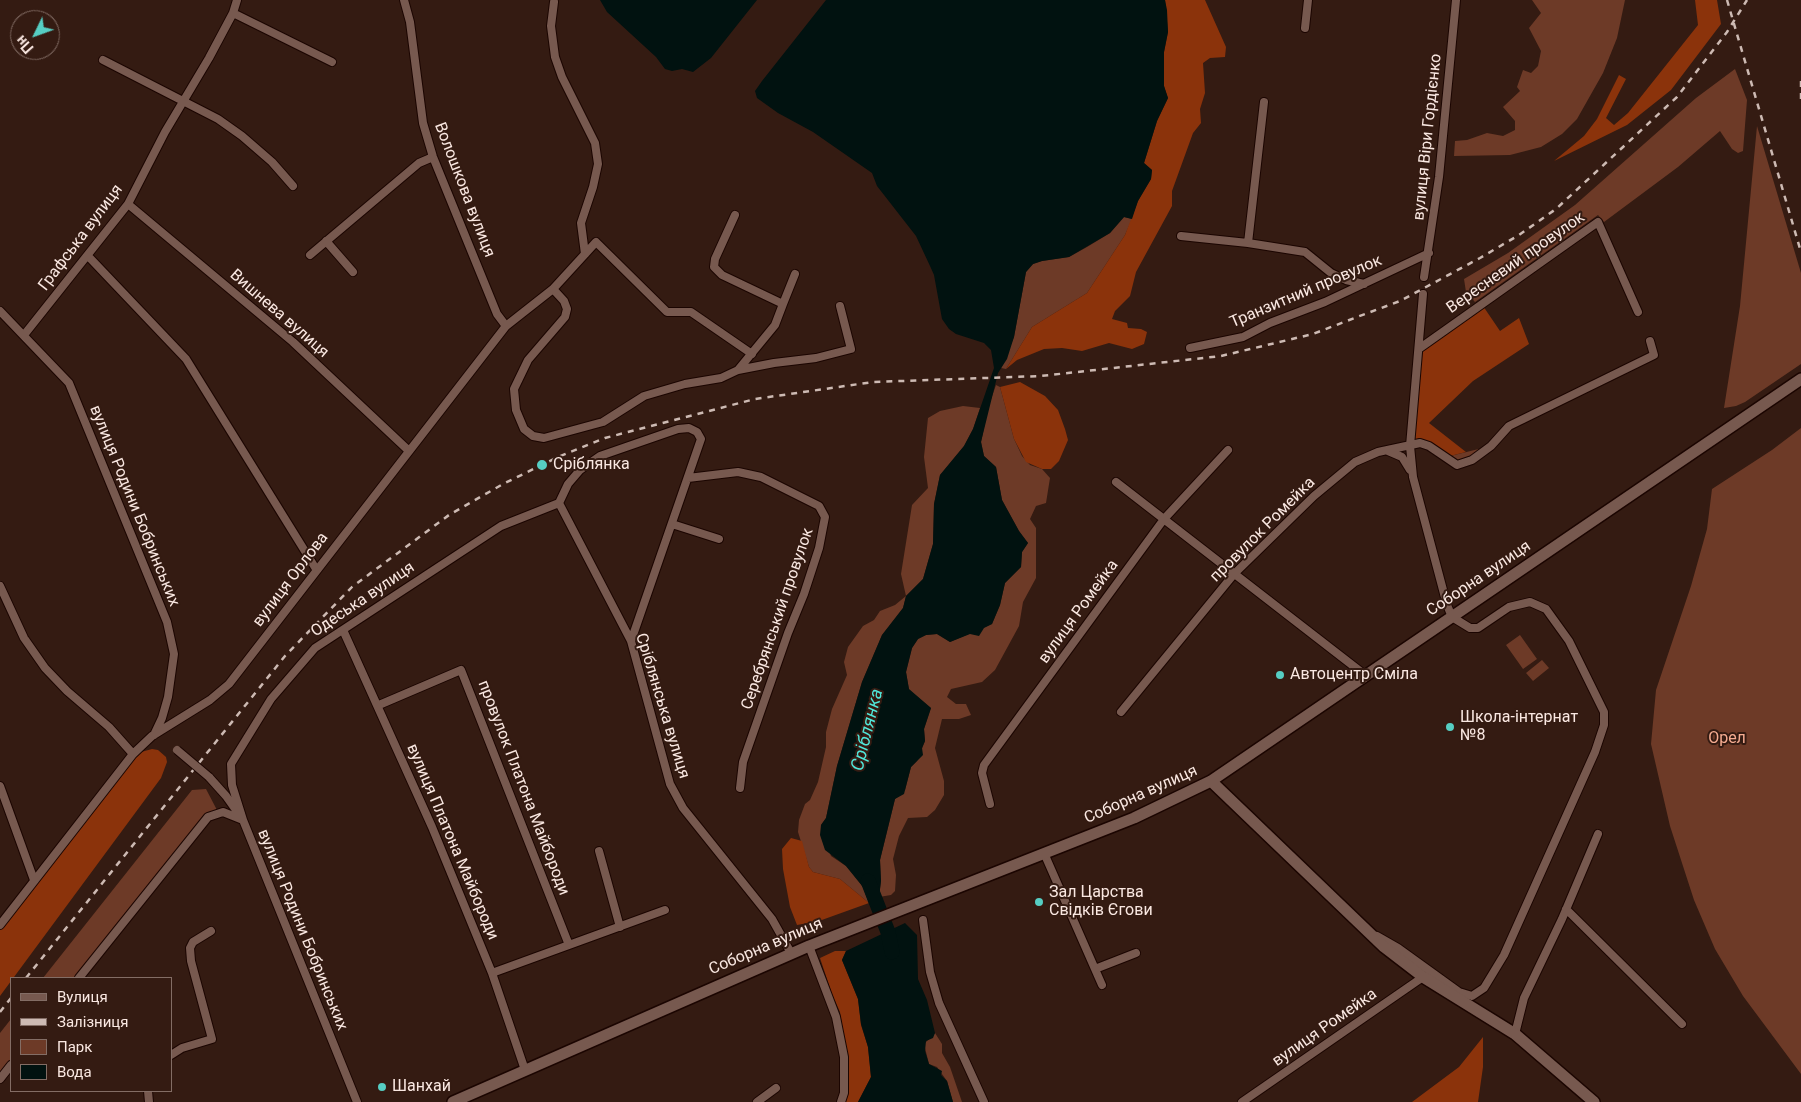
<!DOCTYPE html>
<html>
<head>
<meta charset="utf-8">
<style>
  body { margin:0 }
  #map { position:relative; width:1801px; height:1102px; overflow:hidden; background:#341b12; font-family:Roboto,sans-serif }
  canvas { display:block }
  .legend { position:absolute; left:10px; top:977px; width:162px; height:115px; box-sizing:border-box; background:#341b12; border:1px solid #836d65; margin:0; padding:6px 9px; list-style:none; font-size:15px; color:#fae8e2 }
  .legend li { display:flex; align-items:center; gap:10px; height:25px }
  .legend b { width:25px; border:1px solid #836d65 }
  .north { position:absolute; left:10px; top:10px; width:50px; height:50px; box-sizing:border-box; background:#341b12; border:1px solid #836d65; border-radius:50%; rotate:228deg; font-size:14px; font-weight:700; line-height:20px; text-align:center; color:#fae8e2 }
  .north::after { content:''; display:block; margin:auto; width:18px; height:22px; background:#56cec3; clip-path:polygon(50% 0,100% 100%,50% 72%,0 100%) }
</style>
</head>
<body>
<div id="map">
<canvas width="1801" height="1102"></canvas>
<ul class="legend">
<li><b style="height:6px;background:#77594f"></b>Вулиця</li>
<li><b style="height:6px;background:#cdbab3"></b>Залізниця</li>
<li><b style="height:14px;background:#6d3a27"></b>Парк</li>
<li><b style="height:14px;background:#011210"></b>Вода</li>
</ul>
<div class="north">Пн</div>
</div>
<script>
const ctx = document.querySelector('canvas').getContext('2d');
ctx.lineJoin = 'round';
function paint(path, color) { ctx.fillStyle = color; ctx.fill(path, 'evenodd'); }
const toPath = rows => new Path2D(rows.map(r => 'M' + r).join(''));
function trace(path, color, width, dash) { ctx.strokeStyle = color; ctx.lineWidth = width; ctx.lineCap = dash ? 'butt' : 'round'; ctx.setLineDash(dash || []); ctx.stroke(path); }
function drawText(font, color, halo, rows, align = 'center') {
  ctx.font = font + ' Roboto,sans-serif'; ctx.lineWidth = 4; ctx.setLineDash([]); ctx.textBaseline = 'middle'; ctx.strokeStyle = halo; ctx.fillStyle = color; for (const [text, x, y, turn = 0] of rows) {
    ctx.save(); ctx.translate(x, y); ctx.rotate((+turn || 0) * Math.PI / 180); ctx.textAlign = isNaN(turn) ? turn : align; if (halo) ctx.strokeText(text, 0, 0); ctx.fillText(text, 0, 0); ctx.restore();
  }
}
const green = toPath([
  [1532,0,1625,0,1617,38,1603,73,1577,119,1562,134,1541,147,1510,155,1454,156,1455,141,1467,140,1487,133,1503,136,1515,130,1515,121,1503,107,1520,91,1517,87,1523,70,1531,73,1538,66,1541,51,1529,28,1541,13],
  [1735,69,1747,100,1743,151,1738,153,1732,149,1720,131,1678,167,1604,222,1598,215,1475,302,1466,292,1464,279,1508,253,1575,205,1696,98],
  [1757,126,1801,273,1801,364,1745,402,1736,406,1724,408,1740,306],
  [1124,217,1132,219,1125,235,1087,293,1032,327,1006,369,1001,368,1014,337,1026,272,1033,264,1042,261,1069,257,1087,247,1110,233],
  [996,385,1000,387,1014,439,1022,456,1030,465,1042,469,1050,478,1046,503,1036,506,1030,519,1036,528,1036,578,1023,602,1019,626,995,670,982,682,951,689,947,697,956,704,966,704,971,715,959,719,942,719,935,748,944,781,944,795,935,810,927,817,908,818,899,836,893,859,896,875,895,891,891,895,879,897,881,881,880,860,895,799,905,790,911,767,917,761,925,741,924,729,931,708,909,690,906,672,912,648,918,639,926,635,937,634,950,642,992,624,1000,605,1005,583,1021,567,1022,552,1028,543,1019,531,1002,500,996,467,984,456,981,442,988,408],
  [963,406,980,408,973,429,964,446,940,475,934,504,933,544,923,579,906,596,903,608,882,635,862,682,837,766,826,818,821,825,831,856,846,866,863,887,869,903,840,879,813,872,809,867,798,832,799,820,805,804,810,800,818,782,826,747,826,732,832,709,847,675,844,662,848,647,863,626,874,620,880,611,895,605,906,596,901,574,912,505,928,488,924,457,928,418,940,411],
  [1801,428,1801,1074,1743,996,1715,949,1694,900,1670,826,1651,744,1656,690,1691,586,1707,529,1712,489,1772,450],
  [1491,446,1457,465,1446,457],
  [1520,635,1537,659,1523,669,1506,645],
  [1542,660,1549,668,1533,681,1526,673],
  [206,789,218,812,208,818,80,978,43,978,192,790],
  [11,1019,11,1065,0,1079,0,1033],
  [935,1033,942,1044,942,1053,950,1067,962,1102,953,1102,947,1081,937,1067,929,1064,924,1044]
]);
const forest = toPath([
  [1165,0,1205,0,1226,47,1225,57,1210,58,1203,63,1205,93,1200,109,1201,123,1193,133,1172,191,1172,206,1136,272,1130,296,1115,311,1112,319,1127,323,1128,328,1141,329,1147,332,1144,344,1132,349,1109,343,1082,351,1062,348,1044,349,1017,360,1006,369,1032,327,1087,293,1125,235,1138,201,1151,179,1152,170,1144,163,1157,121,1168,98,1164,86,1164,52,1168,32],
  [1695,0,1717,0,1721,24,1671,90,1627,125,1554,161,1584,136,1597,119,1619,75,1626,79,1606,118,1614,125,1628,113,1698,25],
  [1481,303,1500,331,1519,318,1529,344,1473,381,1429,423,1466,452,1446,457,1429,446,1412,445,1420,348],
  [1020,382,1045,396,1058,410,1065,429,1068,440,1059,461,1051,469,1042,469,1026,462,1014,439,1000,387],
  [152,749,158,750,166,757,167,762,161,778,0,996,0,925,134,754],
  [791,838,802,841,809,867,813,872,840,879,869,903,819,921,797,925,790,907,783,869,782,849],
  [835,951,846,951,842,960,858,999,861,1025,868,1047,871,1077,858,1102,843,1102,843,1032,840,1012,832,994,820,958],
  [1483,1037,1483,1067,1478,1102,1412,1102,1459,1067]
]);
const water = toPath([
  [600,0,757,0,711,58,693,72,682,69,672,71,665,69,656,57,607,12],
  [826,0,1165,0,1167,10,1168,32,1164,52,1164,86,1168,98,1157,121,1144,163,1152,170,1151,179,1138,201,1132,219,1124,217,1110,233,1069,257,1042,261,1033,264,1026,272,1014,337,1007,359,998,373,981,442,984,456,996,467,1002,500,1019,531,1028,543,1022,552,1021,567,1005,583,1000,605,992,624,984,628,979,636,970,634,950,642,937,634,926,635,918,639,912,648,906,672,909,689,931,708,924,729,925,741,922,748,923,755,911,767,904,794,895,799,880,860,881,881,879,897,869,903,863,887,846,866,825,850,820,835,821,825,826,818,837,766,862,682,882,635,903,608,906,596,923,579,933,544,934,504,940,475,964,446,973,429,994,368,991,350,984,343,956,334,949,329,942,319,934,275,930,266,916,236,877,186,872,173,813,132,778,113,757,98,755,91,762,81],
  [905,923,917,935,918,979,927,1000,935,1033,933,1038,926,1041,925,1051,929,1064,942,1071,941,1075,947,1081,953,1102,858,1102,871,1077,868,1047,861,1024,858,999,842,960,846,951]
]);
const river = toPath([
  [868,881,888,932,892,952]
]);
const street = toPath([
  [404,0,410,22,423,123,433,157,497,314,506,326],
  [554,2,551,26,555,57,562,77,595,143,598,164,593,187,581,223,585,254],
  [233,13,332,62],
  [1305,28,1308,0],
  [103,60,218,119,242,136,272,162,293,186],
  [128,204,293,342,408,450],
  [735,215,715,259,714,267,722,275,783,304,775,325,738,370],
  [1181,236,1248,243,1305,252,1331,273,1346,280,1364,284],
  [326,241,353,272],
  [1248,243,1264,102],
  [310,255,419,163,433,157],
  [88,256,186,359,316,569],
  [1424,277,1439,177,1456,0],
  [553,289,564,301,567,309,565,317,528,360,514,389,516,410,524,429,533,436,544,438,603,422,644,396,685,384,721,378,738,370,774,363,816,358,851,349,840,306],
  [783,304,795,274],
  [0,311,69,383,167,622,174,654,168,697,162,718,154,735],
  [24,335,128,204,165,132,209,58,233,13,237,0],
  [1190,348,1243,337,1270,323,1325,302,1429,253],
  [1420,348,1598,222,1638,312],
  [1388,451,1402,457,1410,470],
  [688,478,738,472,761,477,819,506,825,517,819,548,804,594,788,633,743,762,740,788],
  [1116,482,1365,675],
  [559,503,631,641,670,784,683,808,772,919,791,953],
  [672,524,719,539],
  [0,586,24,638,45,668,67,691,109,727,133,754],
  [343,630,432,827,492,973,525,1070],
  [379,705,461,670,569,945],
  [1121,712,1234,574,1314,496,1355,462,1378,452,1420,443,1429,446,1457,465,1472,460,1491,446,1509,426,1654,355,1650,341],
  [209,777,226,796,243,820,357,1102],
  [0,786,34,880],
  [990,804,982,773,984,765,1164,519,1228,450],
  [599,851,620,927],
  [1044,853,1102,985],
  [1566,909,1682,1024],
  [923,920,930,972,939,1003,984,1102],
  [0,925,133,754,152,736,210,700,229,684,506,326,553,289,596,242,667,312,691,312,752,354],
  [1377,936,1398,948,1459,992,1472,996,1484,988,1504,955,1595,752,1604,725,1604,712,1569,641,1546,609,1530,602,1509,607,1478,628,1470,628,1452,617,1447,605,1413,477,1410,446,1423,294],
  [809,946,836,1017,844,1057,844,1093,841,1102],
  [1095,969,1136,953],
  [492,973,665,910],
  [79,978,208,817,223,812,243,820,232,785,231,764,271,699,315,648,501,526,559,503,568,484,580,470,600,456,678,429,689,428,697,432,701,439,631,641],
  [1515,1034,1524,998,1562,919,1598,834],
  [171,1055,182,1048,212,1039,191,961,190,948,193,942,211,931],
  [0,1079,11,1065],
  [148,1091,149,1102],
  [757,1102,776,1088],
  [1242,1102,1423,977]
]);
const secondary = toPath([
  [1211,781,1384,947,1423,977,1515,1034,1594,1102],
  [453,1102,809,946,1134,818,1211,781,1801,379]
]);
const rail = toPath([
  [1727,0,1801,252],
  [1801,81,1801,103],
  [26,978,285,656,352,587,449,515,503,484,558,457,605,438,755,399,873,382,1041,376,1221,356,1313,334,1357,317,1400,301,1480,258,1519,235,1556,209,1677,97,1727,32,1747,0],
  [0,1012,11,998]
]);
const streetBridge = toPath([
  [177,750,209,777]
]);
const markers = [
  [542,465,6,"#56cec3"],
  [1280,675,5,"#56cec3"],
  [1450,727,5,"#56cec3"],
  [1039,902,5,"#56cec3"],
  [382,1087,5,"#56cec3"]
];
const streetNames = [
  ["вулиця Віри Гордієнко",1428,137,-84],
  ["Волошкова вулиця",464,190,69],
  ["Графська вулиця",81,238,-53],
  ["Вересневий провулок",1516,263,-35],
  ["Транзитний провулок",1306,292,-23],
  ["Вишнева вулиця",279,314,41],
  ["вулиця Родини Бобринських",134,506,68],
  ["провулок Ромейка",1263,530,-45],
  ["Соборна вулиця",1479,579,-34],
  ["вулиця Орлова",291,580,-53],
  ["Одеська вулиця",363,600,-34],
  ["вулиця Ромейка",1079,612,-54],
  ["Серебрянський провулок",778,619,-71],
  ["Сріблянська вулиця",662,706,73],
  ["провулок Платона Майбороди",523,788,69],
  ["Соборна вулиця",1141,795,-24],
  ["вулиця Платона Майбороди",452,842,67],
  ["вулиця Родини Бобринських",302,930,68],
  ["Соборна вулиця",766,947,-23],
  ["вулиця Ромейка",1325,1028,-35]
];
const poiNames = [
  ["Сріблянка",553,465],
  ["Автоцентр Сміла",1290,675],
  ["Школа-інтернат",1460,718],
  ["№8",1460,736],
  ["Зал Царства",1049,893],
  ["Свідків Єгови",1049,911],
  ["Шанхай",392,1087]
];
const parkNames = [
  ["Орел",1727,739]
];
const waterNames = [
  ["Сріблянка",868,730,-76]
];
paint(green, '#6d3a27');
paint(forest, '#8b330b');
paint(water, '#011210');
trace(river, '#011210', 15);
trace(street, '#1b0501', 10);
trace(secondary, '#1b0501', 14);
trace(street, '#77594f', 8);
trace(secondary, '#77594f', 11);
trace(rail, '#cdbab3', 2.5, [6, 6]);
trace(streetBridge, '#1b0501', 10, []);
trace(streetBridge, '#77594f', 8);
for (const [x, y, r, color] of markers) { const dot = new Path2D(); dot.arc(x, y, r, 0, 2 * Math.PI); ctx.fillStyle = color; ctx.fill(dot); trace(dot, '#341b12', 2); }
drawText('16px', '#fae8e2', '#341b12', streetNames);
drawText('16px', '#fae8e2', '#341b12', poiNames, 'left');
drawText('16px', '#f6ac91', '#341b12', parkNames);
drawText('italic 18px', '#50e7da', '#341b12', waterNames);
</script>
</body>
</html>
